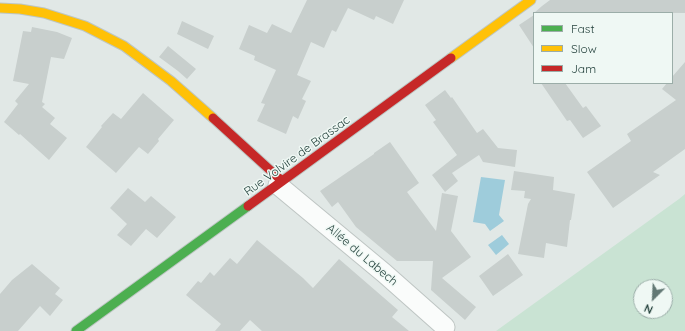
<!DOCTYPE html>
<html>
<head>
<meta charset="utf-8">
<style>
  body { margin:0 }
  #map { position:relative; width:685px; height:331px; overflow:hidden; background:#e1e8e6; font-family:Quicksand,sans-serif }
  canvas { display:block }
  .legend { position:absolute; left:533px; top:12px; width:140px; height:72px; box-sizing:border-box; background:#eff8f4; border:1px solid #9bada8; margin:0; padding:5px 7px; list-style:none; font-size:12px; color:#1e3c37 }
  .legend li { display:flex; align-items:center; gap:8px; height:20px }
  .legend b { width:20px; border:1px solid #9bada8 }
  .north { position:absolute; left:633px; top:279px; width:40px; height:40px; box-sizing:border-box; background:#eff8f4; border:1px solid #9bada8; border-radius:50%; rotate:204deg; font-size:11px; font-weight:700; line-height:16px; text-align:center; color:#1e3c37 }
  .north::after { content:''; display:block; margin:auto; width:14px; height:18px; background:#627874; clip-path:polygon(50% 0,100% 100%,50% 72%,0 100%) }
</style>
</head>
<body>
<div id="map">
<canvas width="685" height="331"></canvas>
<ul class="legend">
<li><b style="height:5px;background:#4caf50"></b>Fast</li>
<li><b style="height:5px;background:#ffc107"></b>Slow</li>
<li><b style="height:5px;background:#c62828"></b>Jam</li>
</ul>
<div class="north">N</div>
</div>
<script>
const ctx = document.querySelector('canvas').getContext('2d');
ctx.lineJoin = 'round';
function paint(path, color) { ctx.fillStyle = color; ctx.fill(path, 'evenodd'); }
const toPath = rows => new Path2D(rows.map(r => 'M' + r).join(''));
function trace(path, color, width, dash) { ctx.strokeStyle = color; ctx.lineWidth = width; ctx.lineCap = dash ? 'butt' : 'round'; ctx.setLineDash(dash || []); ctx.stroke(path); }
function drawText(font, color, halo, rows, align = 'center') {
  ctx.font = font + ' Quicksand,sans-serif'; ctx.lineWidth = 3; ctx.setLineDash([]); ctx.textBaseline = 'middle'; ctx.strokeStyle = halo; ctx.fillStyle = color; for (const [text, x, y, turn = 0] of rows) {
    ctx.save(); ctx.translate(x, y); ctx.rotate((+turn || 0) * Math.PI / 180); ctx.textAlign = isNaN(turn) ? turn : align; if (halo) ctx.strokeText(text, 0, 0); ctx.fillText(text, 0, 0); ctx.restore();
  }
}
const green = toPath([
  [685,194,685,331,496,331,679,199],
  [641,287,665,287,665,311,641,311]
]);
const water = toPath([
  [481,177,505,180,499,215,504,221,490,231,485,224,473,222],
  [502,235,509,244,496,255,488,245]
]);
const building = toPath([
  [307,0,404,0,393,24,376,16,374,20,348,8,336,32,332,30,324,48,311,42,297,75,311,81,302,99,306,101,298,119,293,116,286,134,257,121,265,104,261,103,276,70,254,60,255,56,239,49,249,25,267,33,272,24,291,33],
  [550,0,685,0,685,13,534,13,542,6],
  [534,15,534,48,519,25],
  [182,21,214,36,208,49,177,34],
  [32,27,57,32,72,38,64,59,51,57,42,102,45,104,42,107,55,118,50,124,67,138,49,160,20,134,19,135,4,122,18,104,15,101,29,84,13,81,23,31,31,32],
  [168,46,196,69,187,79,178,71,159,57],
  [685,62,685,149,653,172,660,175,613,208,587,172,631,141,627,134,676,100,662,89,667,83,672,83,672,77],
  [541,83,565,83,583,108,586,106,601,126,583,138,570,120,567,121],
  [445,90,451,98,452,97,477,133,483,129,498,148,517,150,515,167,483,162,479,155,452,173,458,181,445,192,432,175,457,155,433,122,436,120,425,105],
  [143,93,174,120,158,139,159,141,148,154,139,147,116,173,86,147,102,127,101,126,113,113,121,119],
  [390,142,419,183,407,192,436,231,442,193,458,196,451,231,471,257,442,278,476,307,465,320,431,290,433,261,397,261,356,227,338,202,332,207,320,191,374,154,374,153],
  [514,171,554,177,553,190,575,194,571,220,570,220,567,247,546,243,544,258,518,254,528,204,531,199,524,198,525,191,511,190],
  [128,188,145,202,151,196,176,217,157,238,146,229,131,246,117,235,127,224,110,208],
  [257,240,303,278,313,288,339,259,398,310,392,317,409,331,262,331,250,320,240,331,215,331,221,324,186,295,198,281,201,283,210,272,214,276,230,258,237,264],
  [508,254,523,275,493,296,479,276],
  [32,264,60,288,55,294,63,300,50,316,40,306,18,331,0,331,0,294,12,280]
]);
const street = toPath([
  [278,185,384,273,445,327]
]);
const fast = toPath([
  [76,331,248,206]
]);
const slow = toPath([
  [0,8,20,9,44,13,85,26,124,46,171,81,213,118],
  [451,58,531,0]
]);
const jam = toPath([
  [213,118,282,181],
  [248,206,451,58]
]);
const streetNames = [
  ["Rue Volvire de Brassac",297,156,-36],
  ["Allée du Labech",362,255,40]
];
paint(green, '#c9e3d3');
paint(water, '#9eccdb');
paint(building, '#c8cfcd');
trace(street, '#bec5c3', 21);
trace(fast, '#bdc6c3', 11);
trace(slow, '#bdc6c3', 11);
trace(jam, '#bdc6c3', 11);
trace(street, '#fafcfb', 19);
trace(fast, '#4caf50', 9);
trace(slow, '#ffc107', 9);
trace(jam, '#c62828', 9);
drawText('12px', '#1e3c37', '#eff8f4', streetNames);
</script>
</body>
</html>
